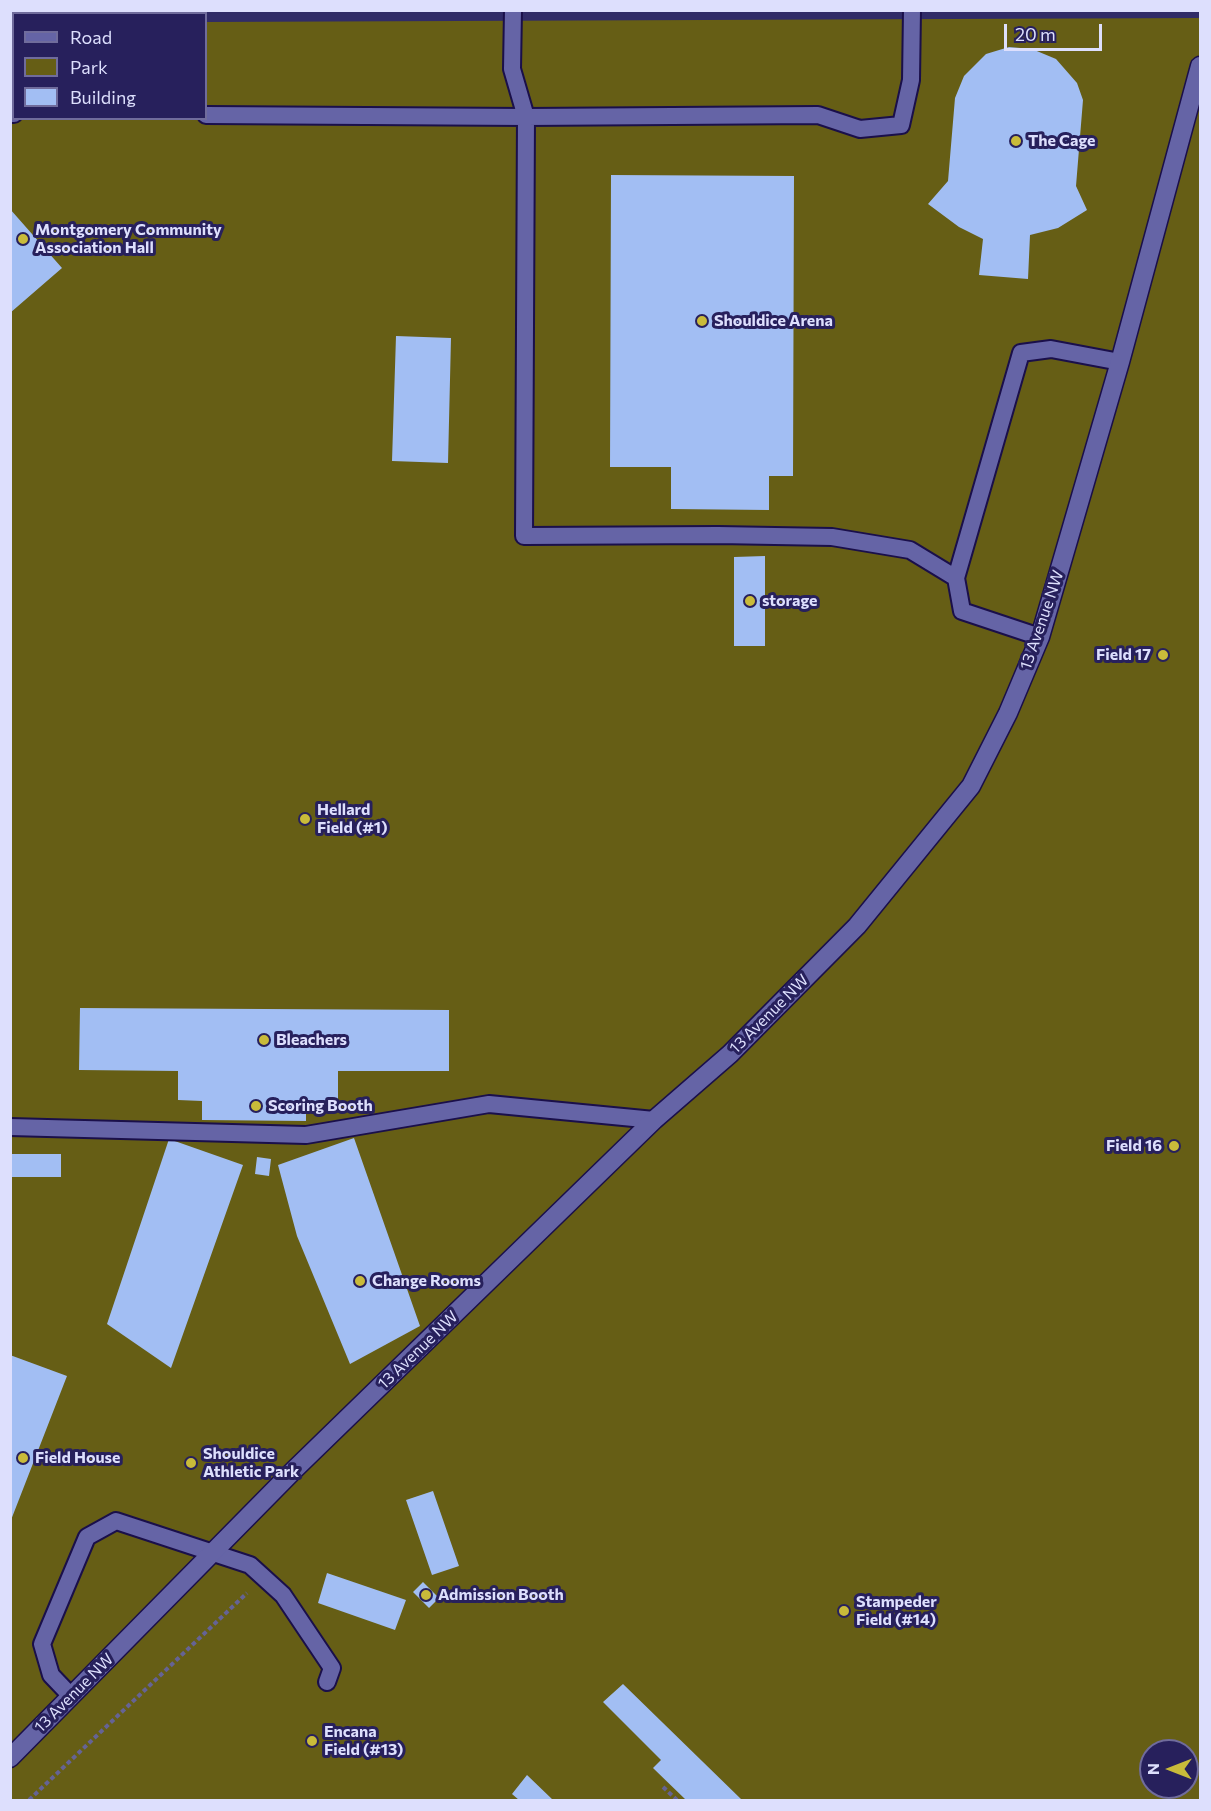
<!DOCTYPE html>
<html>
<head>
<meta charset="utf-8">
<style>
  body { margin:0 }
  #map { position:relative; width:1211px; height:1811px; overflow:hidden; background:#302b67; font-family:Commissioner,sans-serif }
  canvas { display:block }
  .frame { position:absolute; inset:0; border:12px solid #dddffd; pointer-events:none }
  .legend { position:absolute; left:12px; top:12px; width:195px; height:108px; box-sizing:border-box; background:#27205c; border:2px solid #706c9c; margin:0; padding:8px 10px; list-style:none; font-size:18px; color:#dddffd }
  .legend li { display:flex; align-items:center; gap:12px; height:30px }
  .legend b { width:30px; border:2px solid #706c9c }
  .north { position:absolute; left:1139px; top:1739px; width:60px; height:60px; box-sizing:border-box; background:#27205c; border:2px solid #706c9c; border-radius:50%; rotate:270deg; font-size:16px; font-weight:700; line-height:24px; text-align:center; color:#dddffd }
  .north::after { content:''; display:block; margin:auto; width:21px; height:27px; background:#c9bb3a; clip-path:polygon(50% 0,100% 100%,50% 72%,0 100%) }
  .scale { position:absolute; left:1004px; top:24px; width:98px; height:27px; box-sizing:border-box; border:3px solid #dddffd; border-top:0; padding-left:8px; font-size:18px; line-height:21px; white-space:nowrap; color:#dddffd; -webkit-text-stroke:4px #27205c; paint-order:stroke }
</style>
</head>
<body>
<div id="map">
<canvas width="1211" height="1811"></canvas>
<div class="frame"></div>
<ul class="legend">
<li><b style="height:8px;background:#6564a6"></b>Road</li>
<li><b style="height:16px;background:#665e15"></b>Park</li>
<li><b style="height:16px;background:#a2bef3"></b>Building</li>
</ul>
<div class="north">N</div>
<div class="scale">20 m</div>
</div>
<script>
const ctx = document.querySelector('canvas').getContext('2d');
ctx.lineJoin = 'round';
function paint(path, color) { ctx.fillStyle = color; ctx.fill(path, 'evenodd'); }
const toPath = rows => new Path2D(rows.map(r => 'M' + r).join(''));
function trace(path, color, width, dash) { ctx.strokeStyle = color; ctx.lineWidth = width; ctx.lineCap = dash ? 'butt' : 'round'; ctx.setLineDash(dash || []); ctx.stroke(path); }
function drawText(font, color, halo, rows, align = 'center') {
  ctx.font = font + ' Commissioner,sans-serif'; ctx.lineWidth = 6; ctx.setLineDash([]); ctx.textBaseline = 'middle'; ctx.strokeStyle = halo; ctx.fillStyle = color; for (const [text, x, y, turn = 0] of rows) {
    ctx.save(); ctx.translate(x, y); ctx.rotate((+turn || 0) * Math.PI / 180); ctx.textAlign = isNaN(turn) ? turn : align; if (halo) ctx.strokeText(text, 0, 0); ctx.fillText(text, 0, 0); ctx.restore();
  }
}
const green = toPath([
  [1200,18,1200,1800,11,1800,10,23,14,23,14,118,206,118,206,22],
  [1151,1751,1187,1751,1187,1787,1151,1787]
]);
const building = toPath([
  [1009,47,1032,49,1056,59,1077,83,1083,100,1076,186,1087,210,1058,228,1030,235,1028,279,979,275,983,239,959,227,928,204,948,181,955,98,964,76,986,54],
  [611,175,794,176,793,476,769,476,769,510,671,509,671,467,610,467],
  [10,209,62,268,10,313],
  [396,336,451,338,448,463,392,461],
  [765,556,765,646,734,646,734,557],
  [80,1008,449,1010,449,1071,338,1071,338,1101,306,1101,306,1121,202,1120,202,1101,178,1100,178,1071,79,1070],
  [354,1138,420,1326,350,1364,297,1236,278,1165],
  [169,1139,243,1165,171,1368,107,1324],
  [10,1154,61,1154,61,1177,10,1177],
  [257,1157,271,1159,269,1176,255,1174],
  [10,1355,67,1376,11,1520,10,1520],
  [433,1491,459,1566,432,1575,406,1500],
  [327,1573,406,1600,395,1630,318,1603],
  [423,1582,439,1598,429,1608,413,1592],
  [623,1684,742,1800,686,1800,653,1768,661,1760,603,1702],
  [527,1775,553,1800,519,1800,512,1794]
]);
const path = toPath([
  [663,1787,677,1800],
  [29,1800,247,1593]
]);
const lane = toPath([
  [513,10,512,69,526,117,524,536,718,535,832,537,910,550,956,578,962,611,1040,637],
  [10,114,14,114],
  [206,115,526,117,818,115,860,129,901,125,911,80,912,10],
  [956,578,1021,353,1051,349,1120,362],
  [10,1127,306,1135,489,1104,654,1120],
  [71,1696,51,1675,42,1644,87,1537,116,1521,250,1565,283,1595,332,1668,327,1682]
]);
const street = toPath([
  [10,1758,295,1469,654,1120,730,1054,857,926,971,786,1008,713,1040,637,1120,362,1200,66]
]);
const markers = [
  [1016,141,6,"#c9bb3a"],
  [23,239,6,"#c9bb3a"],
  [702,321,6,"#c9bb3a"],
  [750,601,6,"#c9bb3a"],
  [1163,655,6,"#c9bb3a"],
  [305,819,6,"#c9bb3a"],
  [264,1040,6,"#c9bb3a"],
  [256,1106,6,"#c9bb3a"],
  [1174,1146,6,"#c9bb3a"],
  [360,1281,6,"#c9bb3a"],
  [23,1458,6,"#c9bb3a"],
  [191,1463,6,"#c9bb3a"],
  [426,1595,6,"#c9bb3a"],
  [844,1611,6,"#c9bb3a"],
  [312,1741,6,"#c9bb3a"]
];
const poiNames = [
  ["The Cage",1028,141],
  ["Montgomery Community",35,230],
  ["Association Hall",35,248],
  ["Shouldice Arena",714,321],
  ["storage",762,601],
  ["Field 17",1151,655,"right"],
  ["Hellard",317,810],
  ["Field (#1)",317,828],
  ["Bleachers",276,1040],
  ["Scoring Booth",268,1106],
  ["Field 16",1162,1146,"right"],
  ["Change Rooms",372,1281],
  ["Shouldice",203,1454],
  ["Athletic Park",203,1472],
  ["Field House",35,1458],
  ["Admission Booth",438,1595],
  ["Stampeder",856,1602],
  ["Field (#14)",856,1620],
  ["Encana",324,1732],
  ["Field (#13)",324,1750]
];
const streetNames = [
  ["13 Avenue NW",1042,620,-71],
  ["13 Avenue NW",769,1014,-45],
  ["13 Avenue NW",418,1350,-44],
  ["13 Avenue NW",74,1693,-45]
];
paint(green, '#665e15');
paint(building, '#a2bef3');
trace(lane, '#1a0f4a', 20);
trace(street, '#1a0f4a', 21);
trace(path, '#656395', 4, [4.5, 3]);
trace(lane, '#6564a6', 16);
trace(street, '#6564a6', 18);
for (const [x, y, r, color] of markers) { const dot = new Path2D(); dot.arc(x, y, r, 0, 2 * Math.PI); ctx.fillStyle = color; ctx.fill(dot); trace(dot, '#27205c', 2); }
drawText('bold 16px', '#dddffd', '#27205c', poiNames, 'left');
drawText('16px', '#dddffd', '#27205c', streetNames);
</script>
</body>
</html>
